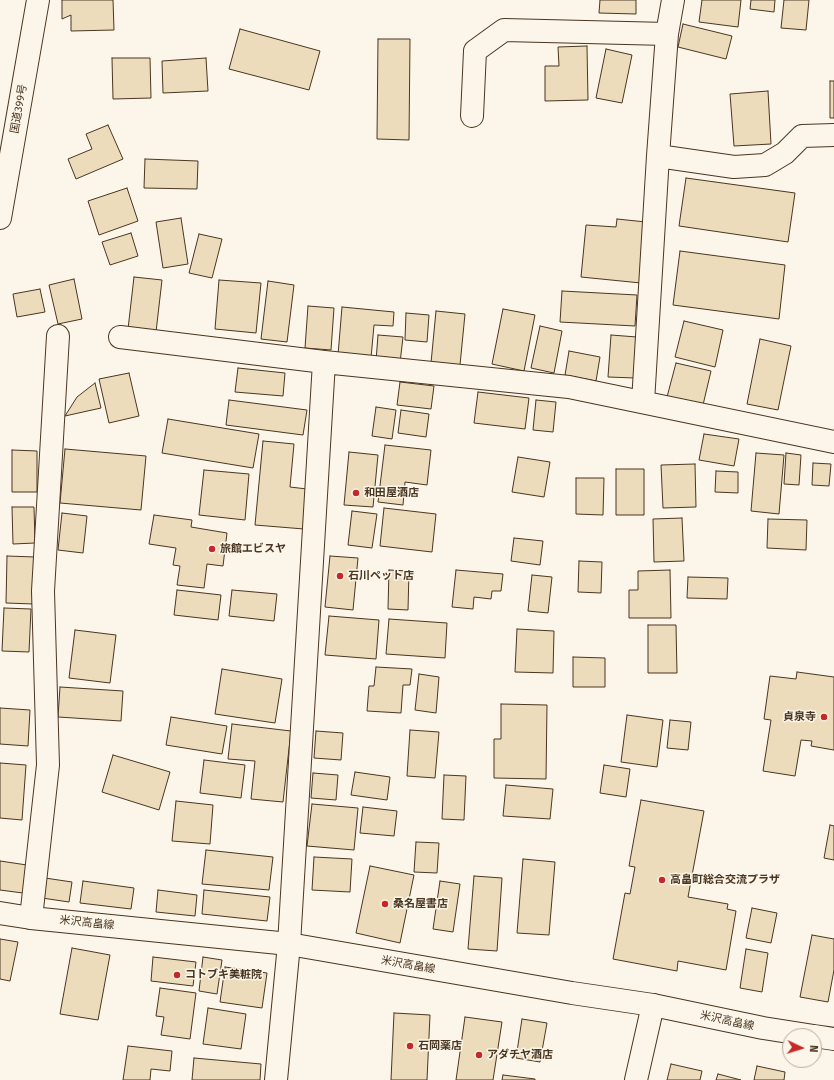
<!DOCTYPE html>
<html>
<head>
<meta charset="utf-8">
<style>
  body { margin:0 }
  #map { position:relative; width:834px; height:1080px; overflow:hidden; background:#fbf6e9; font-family:"Fira Sans",sans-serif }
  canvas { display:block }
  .north { position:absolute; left:782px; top:1028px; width:40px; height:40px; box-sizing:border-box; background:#fbf6e9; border:1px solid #b4a999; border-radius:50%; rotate:94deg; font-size:11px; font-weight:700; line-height:16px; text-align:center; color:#4a3520 }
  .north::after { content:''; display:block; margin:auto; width:14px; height:18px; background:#c62828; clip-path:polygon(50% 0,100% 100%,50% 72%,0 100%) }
</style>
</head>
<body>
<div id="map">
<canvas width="834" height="1080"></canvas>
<div class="north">N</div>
</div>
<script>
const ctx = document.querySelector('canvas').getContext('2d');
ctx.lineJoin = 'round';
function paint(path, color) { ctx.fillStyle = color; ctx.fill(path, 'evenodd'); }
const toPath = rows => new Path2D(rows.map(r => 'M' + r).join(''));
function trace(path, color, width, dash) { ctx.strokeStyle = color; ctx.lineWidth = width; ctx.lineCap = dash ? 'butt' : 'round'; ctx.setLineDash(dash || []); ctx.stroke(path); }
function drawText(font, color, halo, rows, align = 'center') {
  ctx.font = font + ' "Fira Sans","Noto Sans JP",sans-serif'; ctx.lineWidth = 3; ctx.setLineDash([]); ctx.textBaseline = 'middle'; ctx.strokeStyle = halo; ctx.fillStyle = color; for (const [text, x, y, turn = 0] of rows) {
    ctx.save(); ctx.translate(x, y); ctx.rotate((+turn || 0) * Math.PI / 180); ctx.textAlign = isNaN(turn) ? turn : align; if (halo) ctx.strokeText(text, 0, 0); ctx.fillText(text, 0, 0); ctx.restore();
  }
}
const building = toPath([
  [62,0,113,0,114,30,71,31,71,15,62,19,62,0],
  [600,0,636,0,636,14,599,13,600,0],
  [702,0,741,0,738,27,699,22,702,0],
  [751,0,775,0,774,12,750,9,751,0],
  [784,0,809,0,806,30,781,28,784,0],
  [683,24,732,36,726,59,678,47,683,24],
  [240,29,320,51,309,90,229,69,240,29],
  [378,39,410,39,409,140,377,139,378,39],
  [587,46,588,100,545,101,545,66,559,66,558,47,587,46],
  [606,49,632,55,622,103,596,98,606,49],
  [112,58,150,58,151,98,113,99,112,58],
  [206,58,208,91,163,93,162,61,206,58],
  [830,81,834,81,834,118,830,118,830,81],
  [768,91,771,144,734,146,730,94,768,91],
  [108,125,123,159,76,179,68,159,92,149,86,134,108,125],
  [145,159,198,161,197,189,144,188,145,159],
  [686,178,795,193,788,242,679,226,686,178],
  [127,188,138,221,99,235,88,201,127,188],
  [181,218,188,264,163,268,156,222,181,218],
  [617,219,646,222,641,283,581,277,586,225,616,227,617,219],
  [131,233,138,256,110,265,102,242,131,233],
  [199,234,222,239,212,278,189,273,199,234],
  [680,251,785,265,779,319,673,305,680,251],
  [134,277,162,280,156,332,128,329,134,277],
  [74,279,82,319,58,324,49,285,74,279],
  [219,280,261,283,256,333,215,329,219,280],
  [268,281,294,285,287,342,261,339,268,281],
  [40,289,45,312,17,317,13,294,40,289],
  [562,291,637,295,635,326,560,322,562,291],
  [308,306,334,308,331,350,305,348,308,306],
  [342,307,394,312,393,326,374,325,371,358,338,355,342,307],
  [503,309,535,315,524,371,492,364,503,309],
  [436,311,465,314,460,365,431,363,436,311],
  [406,313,429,315,427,342,405,340,406,313],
  [684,321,723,330,715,367,675,357,684,321],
  [540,326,562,331,554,373,531,368,540,326],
  [378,335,403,337,400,363,376,361,378,335],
  [611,335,637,337,635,378,608,377,611,335],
  [760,339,791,346,778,410,747,404,760,339],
  [569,351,600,357,596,381,565,375,569,351],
  [676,363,711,371,703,405,667,397,676,363],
  [238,368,285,373,283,396,235,392,238,368],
  [129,373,139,416,109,423,99,379,129,373],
  [400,382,434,386,431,409,397,405,400,382],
  [95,383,101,408,65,416,77,397,95,383],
  [478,392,529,398,525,429,474,423,478,392],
  [229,400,307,410,303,435,226,425,229,400],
  [536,400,556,402,553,432,533,430,536,400],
  [376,407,396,410,392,439,372,436,376,407],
  [401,410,429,414,426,437,398,433,401,410],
  [168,419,259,434,253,468,162,453,168,419],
  [704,434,739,439,734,466,699,460,704,434],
  [263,441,294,444,290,487,307,489,304,529,255,525,263,441],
  [385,445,431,450,427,485,405,482,403,505,378,502,385,445],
  [65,449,146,456,141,510,60,503,65,449],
  [12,450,37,451,37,492,12,492,12,450],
  [349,452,378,455,373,507,344,505,349,452],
  [756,453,784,455,779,514,751,511,756,453],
  [786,453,801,455,799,485,784,484,786,453],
  [518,457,550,462,544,497,512,492,518,457],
  [813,463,831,464,829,486,812,485,813,463],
  [695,464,696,507,663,508,661,465,695,464],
  [616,469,644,469,644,515,616,515,616,469],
  [204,470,249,474,245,520,199,515,204,470],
  [716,471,738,472,738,493,715,492,716,471],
  [576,478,604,478,603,515,576,514,576,478],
  [12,507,34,507,35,543,13,544,12,507],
  [384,508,436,514,432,552,380,546,384,508],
  [352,511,377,514,372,548,348,545,352,511],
  [62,513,87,516,83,553,58,550,62,513],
  [154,515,192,520,191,527,227,533,223,566,207,564,204,588,177,585,180,566,173,565,176,548,149,544,154,515],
  [682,518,684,561,654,562,653,519,682,518],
  [768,519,807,520,806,550,767,548,768,519],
  [514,538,543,541,540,565,511,561,514,538],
  [7,556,35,557,34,604,6,603,7,556],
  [330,556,358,558,353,610,325,607,330,556],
  [579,561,602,562,601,593,578,592,579,561],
  [389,570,409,571,408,610,388,609,389,570],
  [456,570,503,574,501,591,492,591,491,599,474,597,473,609,452,607,456,570],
  [670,570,671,618,629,618,629,590,638,590,638,571,670,570],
  [532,575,552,577,548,613,528,611,532,575],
  [688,577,728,578,727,599,687,598,688,577],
  [177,590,221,595,218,620,174,615,177,590],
  [232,590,277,594,274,621,229,616,232,590],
  [4,608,31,609,29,652,2,651,4,608],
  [329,616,379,620,376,659,325,655,329,616],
  [389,619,447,623,445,658,386,654,389,619],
  [648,625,676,625,677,673,648,673,648,625],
  [517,629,554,631,553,673,515,672,517,629],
  [75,630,116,635,110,683,69,678,75,630],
  [573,657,605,658,605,687,573,687,573,657],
  [376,667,412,669,410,685,403,685,401,713,367,711,369,686,374,686,376,667],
  [222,669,282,679,275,723,215,714,222,669],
  [797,672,834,677,834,750,811,746,812,741,801,740,795,776,763,771,771,720,764,719,770,676,796,679,797,672],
  [419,674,439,677,436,713,415,710,419,674],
  [60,687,123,691,121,721,58,717,60,687],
  [501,704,547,705,546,779,494,778,494,739,501,739,501,704],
  [0,708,30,710,28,746,0,744,0,708],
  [627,715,663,720,657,767,621,762,627,715],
  [171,717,227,726,222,754,166,745,171,717],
  [670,720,691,722,688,750,667,748,670,720],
  [232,724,291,731,283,802,251,799,255,761,228,759,232,724],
  [410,730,439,732,435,778,407,776,410,730],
  [316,731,343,733,341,760,314,758,316,731],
  [113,755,170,772,159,810,102,792,113,755],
  [204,760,245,765,241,798,200,793,204,760],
  [0,763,26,765,22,820,0,818,0,763],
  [604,765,630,769,626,797,600,793,604,765],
  [355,772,390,777,387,800,351,795,355,772],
  [313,773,338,775,336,800,311,798,313,773],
  [444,775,466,776,464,820,442,819,444,775],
  [506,785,553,789,550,819,503,816,506,785],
  [641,800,704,811,688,897,728,904,727,909,736,911,726,970,678,961,677,971,613,959,625,893,630,894,635,867,629,866,641,800],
  [176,801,213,805,210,844,172,841,176,801],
  [312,804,358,808,354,850,307,846,312,804],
  [363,807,397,811,394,836,360,833,363,807],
  [830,825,834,826,834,860,824,858,830,825],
  [416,842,439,843,437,873,414,872,416,842],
  [206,850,273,857,269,890,202,884,206,850],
  [314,857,352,859,350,892,312,890,314,857],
  [523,859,555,862,549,935,517,933,523,859],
  [0,861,27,865,23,893,0,890,0,861],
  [370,866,414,875,400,943,356,933,370,866],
  [474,876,502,878,497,951,468,949,474,876],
  [45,878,72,882,69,902,42,898,45,878],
  [83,881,134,888,131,909,80,903,83,881],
  [440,881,460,884,453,932,433,929,440,881],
  [158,890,197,895,195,916,156,912,158,890],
  [204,890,270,897,267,921,202,914,204,890],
  [752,908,777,913,771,943,746,938,752,908],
  [812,935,834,939,834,970,828,1002,800,997,812,935],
  [0,939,18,942,10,981,0,979,0,939],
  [72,948,110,955,98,1020,60,1014,72,948],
  [746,949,768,953,762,992,740,988,746,949],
  [153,957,196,962,193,986,151,981,153,957],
  [203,957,222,960,217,994,199,991,203,957],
  [225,967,267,973,262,1008,220,1002,225,967],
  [160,988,196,993,190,1039,161,1035,164,1017,156,1016,160,988],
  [208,1008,246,1014,241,1049,203,1044,208,1008],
  [394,1013,430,1015,427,1080,391,1080,394,1013],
  [465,1017,502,1022,493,1080,456,1080,465,1017],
  [522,1019,547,1023,540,1062,516,1058,522,1019],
  [128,1046,172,1051,170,1071,151,1069,150,1080,123,1080,128,1046],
  [194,1058,261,1064,260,1080,192,1080,194,1058],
  [671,1064,702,1071,700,1080,667,1080,671,1064],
  [757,1066,785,1072,784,1080,754,1080,757,1066],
  [718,1074,741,1080,716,1080,718,1074],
  [503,1075,535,1079,535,1080,502,1080,503,1075]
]);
const minor = toPath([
  [472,116,475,51,504,30,667,34],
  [658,156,734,167,765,165,785,153,802,136,834,135],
  [120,337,324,362,569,387,834,442],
  [643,402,658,156,667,34,673,0],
  [31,918,48,765,43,591,58,336],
  [276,1080,289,944,324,362],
  [636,1080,653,1005]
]);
const major = toPath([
  [0,913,31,918,289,944,572,993,653,1005,763,1028,814,1036],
  [814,1036,834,1039]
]);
const highway = toPath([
  [0,218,38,0]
]);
const markers = [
  [356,493,4,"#c62828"],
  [212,549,4,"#c62828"],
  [340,576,4,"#c62828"],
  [824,717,4,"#c62828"],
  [662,880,4,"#c62828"],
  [385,904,4,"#c62828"],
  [177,975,4,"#c62828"],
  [410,1046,4,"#c62828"],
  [479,1055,4,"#c62828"]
];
const streetNames = [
  ["国道399号",19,109,-80],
  ["米沢高畠線",87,923,6],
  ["米沢高畠線",408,965,10],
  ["米沢高畠線",727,1021,12]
];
const poiNames = [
  ["和田屋酒店",364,493],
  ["旅館エビスヤ",220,549],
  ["石川ペット店",348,576],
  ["貞泉寺",816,717,"right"],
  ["高畠町総合交流プラザ",670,880],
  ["桑名屋書店",393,904],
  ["コトブキ美粧院",185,975],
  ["石岡薬店",418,1046],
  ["アダチヤ酒店",487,1055]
];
paint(building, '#ecdcbc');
trace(building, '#4a3520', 1);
trace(minor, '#4a3520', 24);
trace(major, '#4a3520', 24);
trace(highway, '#4a3520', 24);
trace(minor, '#fbf6e9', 22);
trace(major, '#fbf6e9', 22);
trace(highway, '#fbf6e9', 22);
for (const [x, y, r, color] of markers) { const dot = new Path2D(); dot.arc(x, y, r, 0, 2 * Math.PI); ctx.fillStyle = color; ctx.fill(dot); trace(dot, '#fbf6e9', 1.5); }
drawText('11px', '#4a3520', '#fbf6e9', streetNames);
drawText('bold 11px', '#4a3520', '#fbf6e9', poiNames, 'left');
</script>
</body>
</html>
